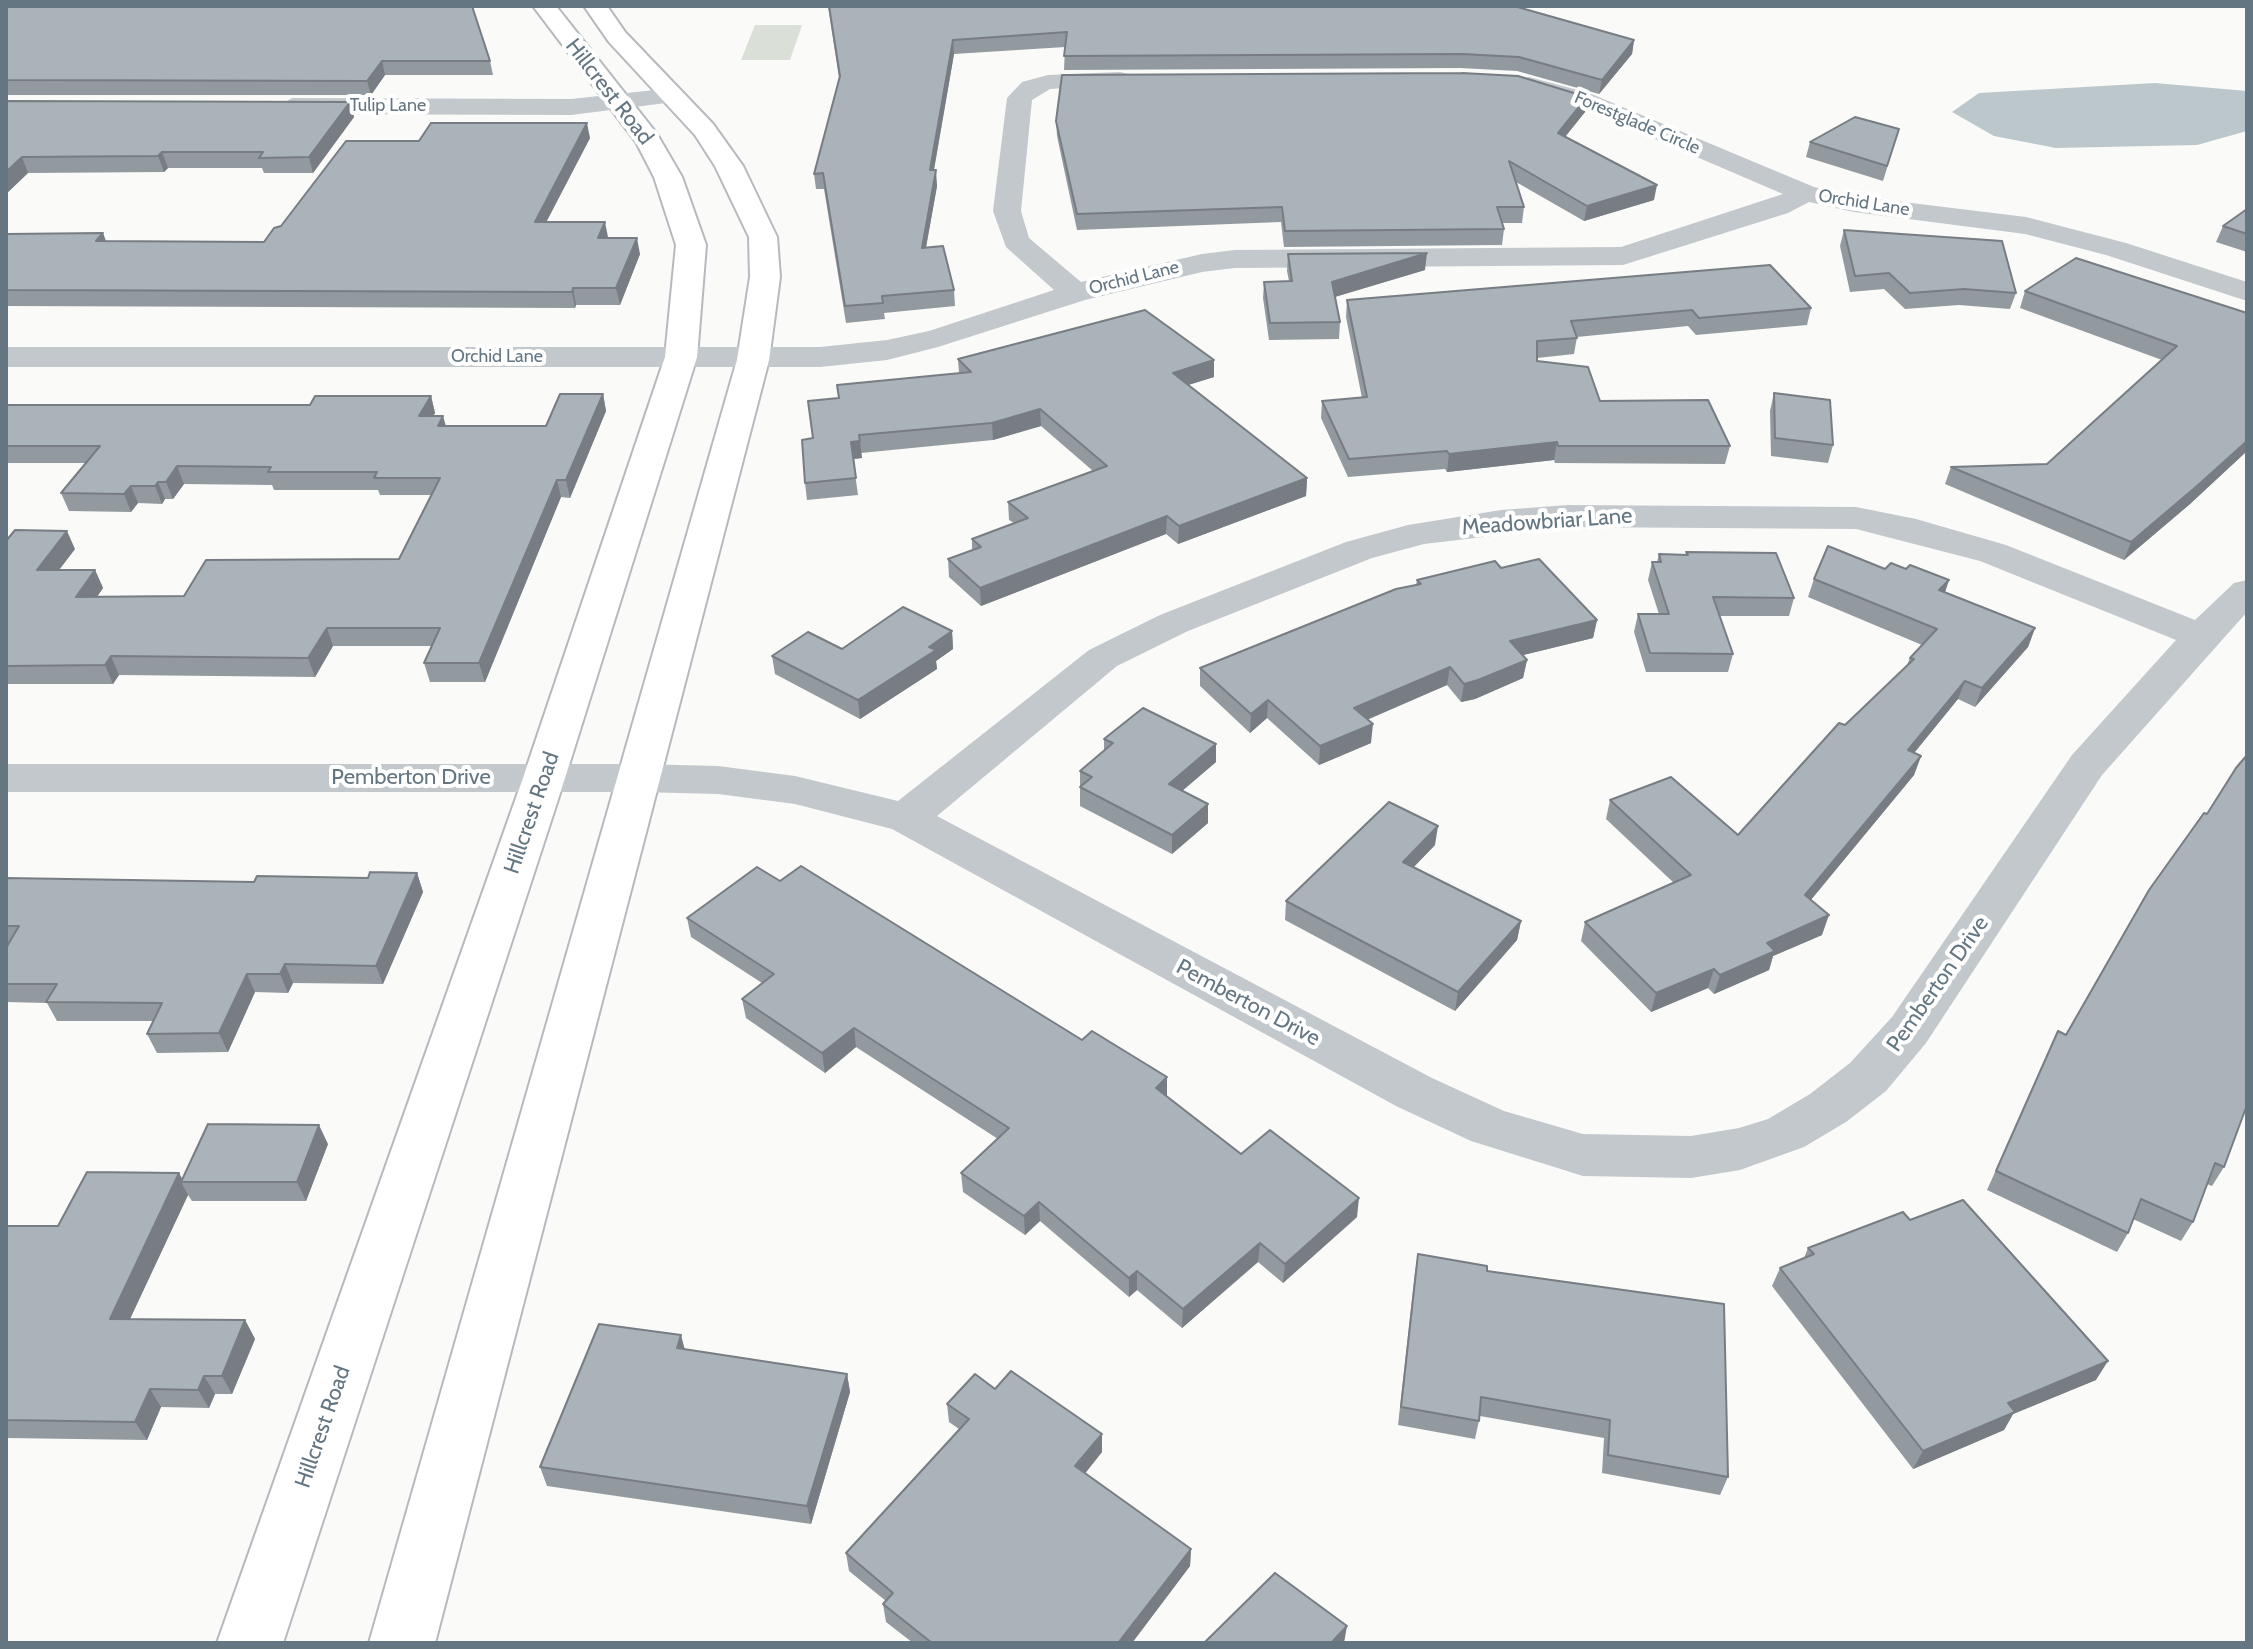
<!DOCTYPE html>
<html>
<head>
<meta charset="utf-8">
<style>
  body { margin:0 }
  #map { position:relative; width:2253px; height:1649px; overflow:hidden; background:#fafaf8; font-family:Cabin,sans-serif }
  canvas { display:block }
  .frame { position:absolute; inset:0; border:8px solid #657683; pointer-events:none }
</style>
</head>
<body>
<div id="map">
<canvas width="2253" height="1649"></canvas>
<div class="frame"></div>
</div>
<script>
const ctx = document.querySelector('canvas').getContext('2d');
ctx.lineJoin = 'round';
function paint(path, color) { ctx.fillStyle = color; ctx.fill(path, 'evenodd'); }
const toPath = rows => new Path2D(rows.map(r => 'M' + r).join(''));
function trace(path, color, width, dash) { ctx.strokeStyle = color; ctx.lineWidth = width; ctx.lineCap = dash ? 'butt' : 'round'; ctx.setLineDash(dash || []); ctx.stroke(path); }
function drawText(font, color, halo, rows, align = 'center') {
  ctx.font = font + ' Cabin,sans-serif'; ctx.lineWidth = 8; ctx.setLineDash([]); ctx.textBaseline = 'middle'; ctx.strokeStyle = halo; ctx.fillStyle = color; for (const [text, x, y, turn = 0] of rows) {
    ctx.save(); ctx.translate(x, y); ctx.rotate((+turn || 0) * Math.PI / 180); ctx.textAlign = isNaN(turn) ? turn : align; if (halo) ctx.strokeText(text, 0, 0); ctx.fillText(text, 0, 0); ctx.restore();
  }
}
const green = toPath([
  [755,25,802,25,790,60,741,60]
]);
const water = toPath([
  [2155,83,2247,91,2247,131,2197,145,2056,148,1994,136,1952,112,1979,93]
]);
const minor = toPath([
  [1120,72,1129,74,1132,79,1129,84,1050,89,1032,100,1021,211,1029,238,1081,282,1202,254,1235,250,1621,247,1783,194,1571,103,1520,89,1517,84,1520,79,1529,77,1589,93,1814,187,1854,196,2026,217,2126,243,2247,282,2247,301,2106,255,2025,234,1854,212,1809,202,1788,213,1623,265,1235,268,1202,272,1085,300,938,347,887,360,820,367,6,367,6,347,820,347,887,340,929,331,1054,290,1006,247,993,211,1007,98,1022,82,1048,75,1120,72],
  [673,88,686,96,682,101,571,115,292,114,279,106,292,98,571,99,673,88],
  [1568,505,1856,507,1916,519,2006,545,2195,620,2234,583,2247,580,2247,612,2102,775,1926,1043,1886,1091,1846,1122,1804,1147,1740,1170,1691,1178,1583,1176,1471,1141,1396,1106,892,829,795,804,718,794,639,792,6,792,6,764,639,764,718,766,795,776,898,801,1089,650,1160,615,1346,542,1408,525,1501,510,1568,505],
  [1568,527,1856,529,1980,561,2176,640,2072,755,1892,1017,1850,1063,1810,1094,1768,1119,1739,1128,1691,1136,1583,1134,1504,1111,1432,1078,937,816,1117,666,1188,631,1372,558,1424,544,1568,527]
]);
const major = toPath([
  [533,6,556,6,657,134,682,177,706,245,697,357,565,778,283,1643,217,1643,523,778,665,357,676,245,654,177,636,142,533,6],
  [584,6,607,6,625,32,713,124,743,166,777,237,780,277,769,360,435,1643,369,1643,737,360,750,277,749,237,715,166,695,135,609,42,584,6]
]);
const wall = toPath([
  [6,6,490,61,493,75,385,75,371,95,6,95],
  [828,6,1514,6,1634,40,1632,54,1599,94,1517,71,1460,68,1064,70,1065,47,954,54,934,170,937,186,926,247,954,290,955,306,884,313,885,319,846,323,824,189,816,189,814,174,839,78],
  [1587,97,1585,112,1565,137,1654,200,1584,221,1516,182,1524,207,1522,223,1502,223,1504,229,1502,245,1284,247,1281,222,1077,230,1057,136,1056,121],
  [6,101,350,102,354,117,313,173,264,173,262,168,168,168,164,172,28,173,6,194],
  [1899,129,1883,181,1806,157,1810,142],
  [590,138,546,222,608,238,640,254,620,305,576,305,575,308,6,306,6,234,106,241,264,242,281,226,419,141],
  [2247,209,2247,252,2216,242,2223,226],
  [1844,230,2016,293,2010,309,1959,305,1905,309,1884,289,1850,292,1840,246],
  [1288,254,1425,270,1335,297,1340,322,1339,339,1269,340,1263,298,1264,282,1289,281,1287,271],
  [2025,291,2247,313,2247,451,2190,504,2124,560,1945,484,1951,467,2047,464,2162,360,2020,308],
  [1347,300,1811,308,1807,325,1696,335,1688,326,1577,337,1574,354,1537,358,1537,361,1600,401,1730,446,1725,464,1555,463,1554,460,1447,472,1445,469,1348,477,1321,418,1322,401,1362,398,1346,317],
  [958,359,1214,377,1188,385,1307,478,1306,496,1178,544,1166,534,981,606,949,577,948,559,972,550,972,539,1014,523,1009,520,1008,502,1093,471,1041,426,993,440,861,453,862,458,853,459,858,495,807,500,805,483,813,439,839,398,837,385,959,373],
  [1774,393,1833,445,1828,463,1771,456,1770,411],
  [603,394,606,411,570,498,561,497,485,682,430,682,424,663,432,646,333,646,315,677,119,675,113,684,6,684,6,541,75,549,59,570,95,570,103,588,97,597,184,596,399,559,431,495,380,495,378,490,274,490,272,485,184,484,173,499,165,499,162,504,138,503,131,512,69,511,61,493,86,463,6,463,6,405,310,405,431,396,435,413,433,416,446,426,546,426],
  [1686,552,1794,598,1789,616,1719,616,1733,654,1728,672,1646,672,1634,632,1638,614,1659,614,1648,580,1652,562,1657,562,1659,554,1686,555],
  [1501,568,1597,620,1593,638,1523,655,1527,660,1523,678,1475,699,1461,702,1447,685,1367,720,1371,743,1319,765,1267,718,1250,733,1200,686,1200,668,1416,585,1417,580],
  [1814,579,1945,592,2035,628,2028,647,1975,707,1958,699,1914,753,1921,756,1914,775,1811,900,1822,935,1773,956,1769,970,1714,994,1708,988,1651,1012,1581,941,1585,922,1674,883,1606,819,1610,800,1738,835,1845,725,1907,665,1910,658,1922,645,1808,597],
  [952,631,953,649,936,661,937,669,860,719,775,674,772,656,842,649],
  [1104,739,1216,744,1216,762,1182,791,1208,804,1208,823,1172,854,1080,806,1080,771,1104,751],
  [2207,814,2224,1167,2212,1186,2207,1184,2193,1222,2181,1241,2133,1219,2128,1233,2117,1252,1987,1190,2058,1031,2066,1035],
  [1435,845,1413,868,1521,921,1517,940,1455,1011,1285,920,1286,901],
  [417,873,423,892,383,984,293,983,288,993,255,992,228,1052,157,1053,147,1034,153,1021,57,1021,47,1003,6,1002,6,948,8,944,6,944,6,878,254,882,368,878],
  [780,881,1167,1096,1241,1154,1357,1217,1283,1283,1258,1262,1182,1328,1137,1290,1129,1297,1040,1221,1025,1235,963,1192,961,1173,998,1139,856,1047,825,1073,746,1018,742,999,762,983,691,937,687,918],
  [328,1144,306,1201,192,1201,188,1195,130,1319,245,1320,255,1339,232,1394,215,1394,209,1408,161,1407,147,1440,6,1438,6,1226,58,1226,182,1179],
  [1910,1220,2096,1380,2013,1414,2004,1430,1913,1469,1772,1286,1780,1268,1804,1258,1808,1248],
  [1418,1254,1728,1477,1720,1495,1602,1473,1604,1438,1480,1416,1475,1439,1398,1425,1415,1272],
  [685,1349,847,1374,850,1392,811,1524,547,1486,540,1467],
  [995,1389,1102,1434,1102,1452,1085,1473,1191,1549,1190,1566,1132,1643,913,1643,886,1622,883,1604,886,1601,849,1571,846,1553,959,1429,949,1422,947,1404]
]);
const shadedWall = toPath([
  [953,40,954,54,931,186,930,170],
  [1634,40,1632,54,1599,94,1602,80],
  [382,61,385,75,371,95,367,81],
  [1587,97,1585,112,1556,148,1558,133],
  [350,102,354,117,313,173,309,157],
  [587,123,590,138,538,238,535,222],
  [162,152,168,168,164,172,158,156],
  [22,157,28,173,6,194,6,172],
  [936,170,937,186,923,264,922,248],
  [1657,185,1654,200,1584,221,1587,206],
  [605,222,608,237,598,238],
  [103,233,109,249,96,241],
  [637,238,640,254,620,305,616,288],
  [1427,253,1425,270,1331,298,1332,282],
  [573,288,576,305,575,308,572,292],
  [1214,360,1214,377,1172,390,1173,373],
  [603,394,606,411,570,498,566,480],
  [431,396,435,413,424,433,419,416],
  [1040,409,1041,426,993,440,992,423],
  [443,416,448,433,438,426],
  [860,441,862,458,853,459,851,442],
  [2247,441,2247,451,2190,504,2124,560,2131,542],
  [1557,442,1554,460,1447,472,1449,454],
  [177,466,184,484,173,499,166,482],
  [1307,478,1306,496,1178,544,1179,526],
  [557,480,561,497,485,682,479,663],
  [158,482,165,499,162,504,155,486],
  [131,486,138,503,131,512,124,494],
  [1167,516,1166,534,981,606,980,588],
  [67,531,75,549,45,588,37,570],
  [95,570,103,588,84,615,76,597],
  [1949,580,1943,599,1939,590],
  [1597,620,1593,638,1507,659,1510,641],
  [327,628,333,646,315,677,308,658],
  [2035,628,2028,647,1975,707,1982,688],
  [952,631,953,649,936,661,937,669,860,719,858,700],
  [111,656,119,675,113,684,105,665],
  [1527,660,1523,678,1475,699,1461,702,1464,684],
  [1450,667,1447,685,1352,726,1354,708],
  [1965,681,1958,699,1901,769,1908,750],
  [1268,700,1267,718,1250,733,1251,714],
  [1373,724,1371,743,1319,765,1320,746],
  [1216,744,1216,762,1168,803,1169,784],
  [1921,756,1914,775,1799,914,1805,895],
  [1208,804,1208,823,1172,854,1172,835],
  [1438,826,1435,845,1400,881,1403,862],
  [417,873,423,892,383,984,376,966],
  [1829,915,1822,935,1773,956,1769,970,1714,994,1720,975,1767,943],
  [1521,921,1517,940,1455,1011,1458,992],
  [285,964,293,983,288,993,280,974],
  [1714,969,1708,988,1651,1012,1656,993],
  [247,974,255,992,228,1052,219,1033],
  [854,1028,856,1047,825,1073,822,1053],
  [1167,1077,1167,1096,1156,1088],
  [319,1125,328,1144,306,1201,297,1182],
  [179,1173,184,1182,181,1182,188,1195,121,1338,110,1319],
  [1359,1198,1357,1217,1283,1283,1285,1264],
  [1039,1202,1040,1221,1025,1235,1024,1216],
  [1260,1243,1258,1262,1182,1328,1183,1309],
  [1137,1271,1137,1290,1129,1297,1129,1278],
  [245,1320,255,1339,232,1394,222,1376],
  [681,1335,686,1354,677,1348],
  [2108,1361,2096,1380,2013,1414,2004,1430,1913,1469,1923,1451,2008,1403],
  [847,1374,850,1392,811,1524,807,1506],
  [204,1376,215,1394,209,1408,198,1390],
  [150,1389,161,1407,147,1440,135,1422],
  [1102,1434,1102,1452,1076,1485,1075,1466],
  [1191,1549,1190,1566,1132,1643,1118,1643],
  [1347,1626,1344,1643,1331,1643]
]);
const building = toPath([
  [6,6,472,6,490,61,382,61,367,81,6,80,6,6],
  [829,6,1514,6,1634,40,1602,80,1519,57,1462,54,1064,56,1067,32,953,40,930,170,936,170,922,248,943,246,954,290,882,296,883,303,845,306,823,173,814,174,840,76,829,6],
  [1462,73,1518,76,1587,97,1558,133,1657,185,1587,206,1509,161,1524,207,1497,207,1504,229,1285,231,1282,207,1077,214,1056,121,1062,75,1462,73],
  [6,101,350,102,309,157,259,158,263,152,162,152,158,156,22,157,6,172,6,101],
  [1855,117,1899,129,1887,166,1810,142,1855,117],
  [431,123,587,123,535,222,605,222,598,238,637,238,616,288,573,288,572,292,6,290,6,234,103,233,96,241,264,242,274,228,281,226,346,141,419,141,431,123],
  [2247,209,2247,234,2223,226,2247,209],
  [1844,230,2002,241,2016,293,1964,289,1910,293,1889,273,1855,276,1844,230],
  [1427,253,1332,282,1340,322,1270,323,1264,282,1292,281,1288,254,1427,253],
  [2076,258,2247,313,2247,441,2197,486,2131,542,1951,467,2047,464,2177,346,2025,291,2076,258],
  [1770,265,1811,308,1699,318,1692,310,1571,321,1577,338,1537,341,1537,361,1588,367,1600,401,1708,400,1730,446,1558,446,1557,442,1449,454,1447,451,1349,459,1322,401,1367,397,1347,300,1770,265],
  [1145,310,1214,360,1173,373,1307,478,1179,526,1167,516,980,588,948,559,981,547,972,539,1028,518,1008,502,1107,466,1040,409,992,423,859,435,860,441,851,442,856,478,805,483,802,440,813,438,808,401,839,398,837,385,971,372,958,359,1145,310],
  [1774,393,1830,400,1833,445,1775,438,1774,393],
  [560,394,603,394,566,480,557,480,479,663,424,663,440,628,327,628,308,658,111,656,105,665,6,666,6,541,15,530,67,531,37,570,95,570,76,597,184,596,206,560,399,559,440,478,374,478,377,472,268,472,271,467,177,466,166,482,158,482,155,486,131,486,124,494,61,493,100,446,6,446,6,405,310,405,315,396,431,396,419,416,443,416,438,426,546,426,560,394],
  [1828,546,1885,569,1891,563,1906,569,1910,565,1949,580,1939,590,2035,628,1982,688,1965,681,1908,750,1921,756,1805,895,1829,915,1767,943,1775,951,1720,975,1714,969,1656,993,1585,922,1691,875,1610,800,1671,777,1738,835,1839,723,1845,725,1914,659,1910,658,1937,629,1814,579,1828,546],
  [1686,552,1776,553,1794,598,1713,597,1733,654,1650,653,1638,614,1669,614,1652,562,1661,562,1659,554,1688,555,1686,552],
  [1539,559,1597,620,1510,641,1527,660,1478,680,1464,684,1450,667,1354,708,1373,724,1320,746,1268,700,1251,714,1200,668,1396,589,1421,584,1417,580,1495,561,1501,568,1539,559],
  [903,607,952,631,929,647,936,650,858,700,772,656,808,632,842,649,903,607],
  [1143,708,1216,744,1169,784,1208,804,1172,835,1080,787,1092,777,1080,771,1113,743,1104,739,1143,708],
  [2247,755,2247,1105,2224,1167,2215,1163,2193,1222,2141,1199,2128,1233,1996,1171,2058,1031,2066,1035,2149,890,2204,813,2207,814,2236,768,2247,755],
  [1389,802,1438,826,1403,862,1521,921,1458,992,1286,901,1389,802],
  [801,866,1082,1040,1092,1031,1167,1077,1156,1088,1241,1154,1270,1130,1359,1198,1285,1264,1260,1243,1183,1309,1137,1271,1129,1278,1039,1202,1024,1216,961,1173,1009,1128,854,1028,822,1053,742,999,774,974,687,918,757,867,780,881,801,866],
  [370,872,417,873,376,966,285,964,280,974,247,974,219,1033,147,1034,162,1003,46,1002,57,984,6,984,6,948,19,926,6,926,6,878,254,882,257,876,368,878,370,872],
  [208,1124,319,1125,297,1182,181,1182,208,1124],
  [87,1172,179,1173,110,1319,245,1320,222,1376,204,1376,198,1390,150,1389,135,1422,6,1420,6,1226,58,1226,87,1172],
  [1963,1200,2108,1361,2008,1403,2015,1412,1923,1451,1780,1268,1814,1254,1808,1248,1903,1212,1910,1220,1963,1200],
  [1418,1254,1487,1266,1487,1271,1724,1304,1728,1477,1608,1455,1610,1420,1481,1397,1479,1421,1401,1407,1418,1254],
  [599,1324,681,1335,677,1348,847,1374,807,1506,540,1467,599,1324],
  [1011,1371,1102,1434,1075,1466,1191,1549,1118,1643,932,1643,883,1604,893,1593,846,1553,969,1419,947,1404,975,1374,995,1389,1011,1371],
  [1275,1573,1347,1626,1331,1643,1204,1643,1275,1573]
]);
const farStreetnames = [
  ["Tulip Lane",388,106],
  ["Forestglade Circle",1637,123,23],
  ["Orchid Lane",1864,203,9],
  ["Orchid Lane",1134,278,-14],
  ["Orchid Lane",497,357]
];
const streetNames = [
  ["Hillcrest Road",609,92,52],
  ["Meadowbriar Lane",1547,522,-4],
  ["Pemberton Drive",411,778],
  ["Hillcrest Road",532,813,-71],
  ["Pemberton Drive",1938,984,-55],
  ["Pemberton Drive",1248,1003,28],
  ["Hillcrest Road",323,1427,-71]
];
paint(green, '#dadfd7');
paint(water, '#bbc7cb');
trace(major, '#b5babe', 4);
paint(minor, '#c3c8cc');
paint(major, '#fff');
paint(wall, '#929a9f');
paint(shadedWall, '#777d82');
paint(building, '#aab3b9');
trace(building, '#777d82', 2);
drawText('18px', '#657683', '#fff', farStreetnames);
drawText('22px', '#657683', '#fff', streetNames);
</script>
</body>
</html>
